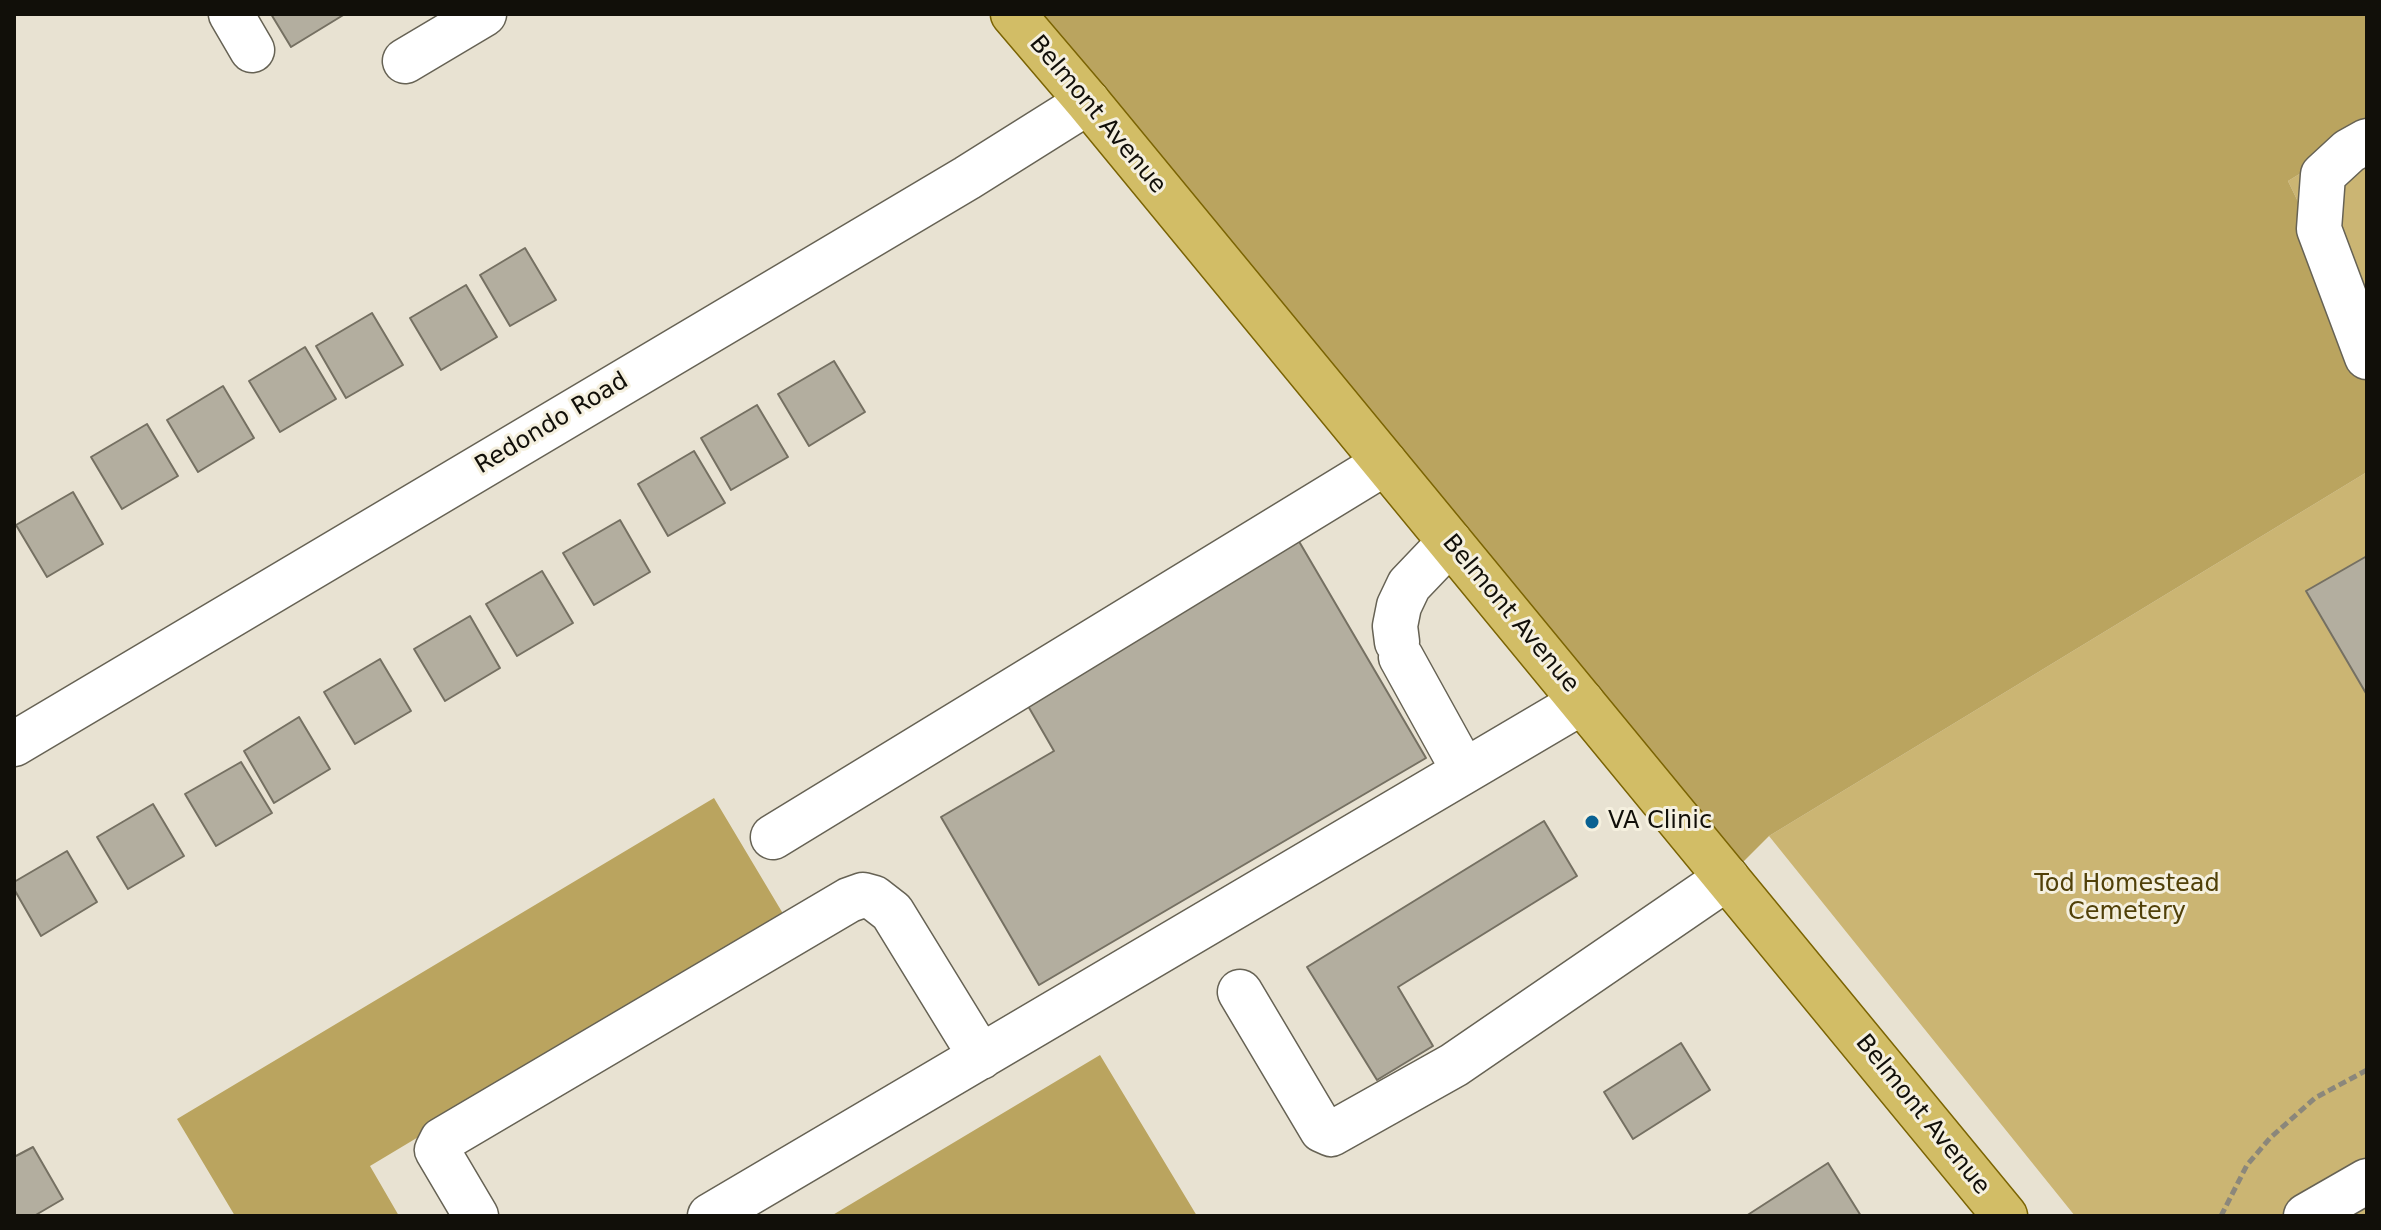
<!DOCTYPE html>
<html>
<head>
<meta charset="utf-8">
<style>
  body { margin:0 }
  #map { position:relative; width:2381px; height:1230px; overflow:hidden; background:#e8e2d2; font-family:"DejaVu Sans",sans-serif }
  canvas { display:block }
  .frame { position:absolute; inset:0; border:16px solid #110f09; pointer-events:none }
</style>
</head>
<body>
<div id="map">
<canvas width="2381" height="1230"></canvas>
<div class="frame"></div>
</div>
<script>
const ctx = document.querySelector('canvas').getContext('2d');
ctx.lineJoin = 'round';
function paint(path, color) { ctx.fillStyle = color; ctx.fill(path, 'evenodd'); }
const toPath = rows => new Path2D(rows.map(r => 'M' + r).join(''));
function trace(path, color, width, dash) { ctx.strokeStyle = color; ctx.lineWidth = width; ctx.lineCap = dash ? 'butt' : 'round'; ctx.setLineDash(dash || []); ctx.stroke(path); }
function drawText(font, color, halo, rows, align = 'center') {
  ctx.font = font + ' "DejaVu Sans",sans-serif'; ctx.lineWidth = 6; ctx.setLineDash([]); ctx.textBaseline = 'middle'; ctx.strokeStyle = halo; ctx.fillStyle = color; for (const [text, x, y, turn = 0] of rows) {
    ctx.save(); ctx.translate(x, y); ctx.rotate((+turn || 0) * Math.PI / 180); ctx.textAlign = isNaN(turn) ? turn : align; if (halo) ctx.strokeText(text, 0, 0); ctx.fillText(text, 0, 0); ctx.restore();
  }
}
const green = toPath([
  [2367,133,2367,345,2288,181],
  [2367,472,2367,1216,2075,1216,1769,836]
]);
const forest = toPath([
  [1013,14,2367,14,2367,133,2288,181,2367,345,2367,472,1769,836,1727,878],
  [714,798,785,917,370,1166,399,1216,235,1216,177,1119],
  [1100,1055,1197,1216,831,1216]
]);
const building = toPath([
  [271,14,345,14,291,47,271,14],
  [525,248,556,300,510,326,480,275,525,248],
  [466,285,497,337,441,370,410,318,466,285],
  [372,313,403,365,346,398,316,346,372,313],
  [305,347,336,399,280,432,249,381,305,347],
  [834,361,865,412,809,446,778,394,834,361],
  [223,386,254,438,198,472,167,420,223,386],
  [757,405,788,457,731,490,701,438,757,405],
  [147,424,178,476,122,509,91,457,147,424],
  [694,451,725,503,668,536,638,484,694,451],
  [73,492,103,544,47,577,16,525,73,492],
  [620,520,650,572,594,605,563,553,620,520],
  [1297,538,1426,758,1039,985,941,817,1054,751,1024,699,1297,538],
  [2367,556,2367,695,2306,591,2367,556],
  [542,571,573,623,517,656,486,604,542,571],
  [470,616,500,668,445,701,414,649,470,616],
  [380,659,411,711,355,744,324,692,380,659],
  [299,717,330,769,274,803,244,751,299,717],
  [241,762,272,813,216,846,185,794,241,762],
  [153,804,184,856,128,889,97,837,153,804],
  [1544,821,1577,876,1398,987,1433,1046,1377,1080,1307,967,1544,821],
  [67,851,97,902,41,936,14,889,14,882,67,851],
  [1681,1043,1710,1090,1633,1139,1604,1092,1681,1043],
  [33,1147,63,1199,34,1216,14,1216,14,1157,33,1147],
  [1828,1163,1861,1216,1746,1216,1828,1163]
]);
const path = toPath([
  [2221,1216,2247,1165,2270,1138,2315,1098,2367,1070]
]);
const minor = toPath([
  [231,14,252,50],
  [405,61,484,14],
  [2367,141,2349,151,2323,175,2319,229,2367,357],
  [1397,642,1395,626,1399,606,1409,585,1450,542],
  [1401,657,1464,771],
  [14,744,967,178,1088,102],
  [773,837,1385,463],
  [1240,992,1322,1130,1331,1134,1454,1065,1727,878],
  [476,1216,437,1150,442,1140,849,900,863,895,874,898,892,912,981,1057],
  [710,1216,1582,702],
  [2306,1216,2367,1181]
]);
const major = toPath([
  [1013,14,1088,102,2005,1216]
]);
const markers = [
  [1592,822,8,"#096192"]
];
const streetNames = [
  ["Belmont Avenue",1097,115,50],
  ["Redondo Road",552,424,-31],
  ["Belmont Avenue",1510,614,50],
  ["Belmont Avenue",1922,1115,51]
];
const poiNames = [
  ["VA Clinic",1608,822]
];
const parkNames = [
  ["Tod Homestead",2127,885],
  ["Cemetery",2127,913]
];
paint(green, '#cbb573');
paint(forest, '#baa45f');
paint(building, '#b3ae9f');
trace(building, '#757062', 2);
trace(minor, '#666254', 47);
trace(major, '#7b6403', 47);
trace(path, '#8b877b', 5, [8, 4]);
trace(minor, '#fff', 44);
trace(major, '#d2bd66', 44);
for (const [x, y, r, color] of markers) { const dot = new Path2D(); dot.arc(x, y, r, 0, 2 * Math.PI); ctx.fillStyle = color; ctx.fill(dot); trace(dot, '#f5f0df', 3); }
drawText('24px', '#110f09', '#f5f0df', streetNames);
drawText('24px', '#110f09', '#f5f0df', poiNames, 'left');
drawText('24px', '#504008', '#f5f0df', parkNames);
</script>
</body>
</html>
